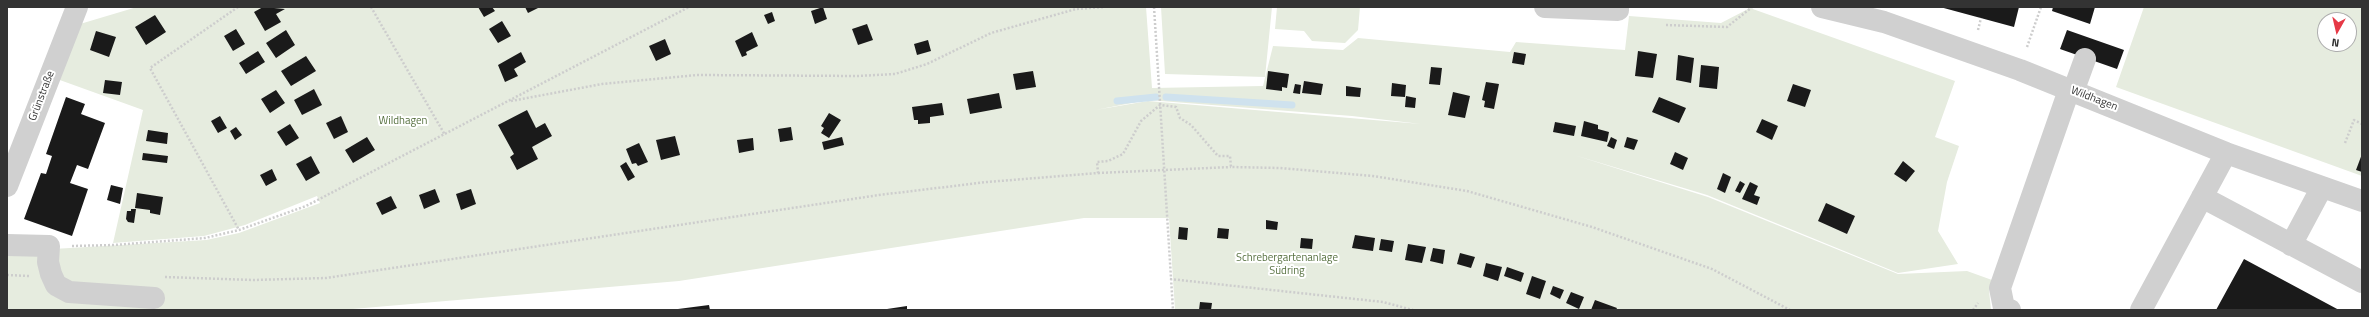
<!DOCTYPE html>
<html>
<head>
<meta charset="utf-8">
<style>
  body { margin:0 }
  #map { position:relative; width:2369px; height:317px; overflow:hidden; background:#fff; font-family:"Titillium Web",sans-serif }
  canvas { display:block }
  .frame { position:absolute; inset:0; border:8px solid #333; pointer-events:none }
  .north { position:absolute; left:2317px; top:12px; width:40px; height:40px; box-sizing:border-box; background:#fff; border:1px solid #adadad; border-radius:50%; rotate:188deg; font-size:11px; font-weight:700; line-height:16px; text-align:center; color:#333 }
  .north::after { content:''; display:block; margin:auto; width:14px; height:18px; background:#e63946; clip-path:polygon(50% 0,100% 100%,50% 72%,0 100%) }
</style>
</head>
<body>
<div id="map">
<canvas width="2369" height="317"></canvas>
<div class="frame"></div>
<div class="north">N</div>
</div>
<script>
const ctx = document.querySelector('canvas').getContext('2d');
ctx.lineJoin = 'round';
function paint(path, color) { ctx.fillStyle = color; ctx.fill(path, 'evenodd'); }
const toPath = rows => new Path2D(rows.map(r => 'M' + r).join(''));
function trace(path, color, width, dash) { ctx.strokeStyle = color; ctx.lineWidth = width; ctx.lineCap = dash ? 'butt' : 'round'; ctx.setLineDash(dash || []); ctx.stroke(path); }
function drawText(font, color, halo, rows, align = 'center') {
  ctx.font = font + ' "Titillium Web",sans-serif'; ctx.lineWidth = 4; ctx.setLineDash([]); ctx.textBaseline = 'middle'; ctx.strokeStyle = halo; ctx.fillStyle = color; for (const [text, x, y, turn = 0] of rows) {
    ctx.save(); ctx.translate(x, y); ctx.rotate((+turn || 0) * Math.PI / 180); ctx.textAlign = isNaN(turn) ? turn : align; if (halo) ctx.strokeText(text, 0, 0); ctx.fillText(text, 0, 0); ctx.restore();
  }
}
const green = toPath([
  [137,7,1146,7,1152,88,1263,86,1273,46,1343,50,1358,38,1510,52,1516,42,1625,50,1629,16,1721,23,1750,8,1955,81,1935,137,1959,146,1947,182,1938,231,1958,264,1898,273,1707,195,1574,155,1708,197,1898,274,1967,271,1992,280,1989,290,1991,310,1175,310,1169,218,1084,218,679,281,341,310,7,310,7,247,53,249,206,240,239,233,320,203,317,196,245,225,204,236,113,243,143,110,57,79,80,24],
  [1148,100,1352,116,1421,124,1148,101,1095,110],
  [1161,7,1272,7,1265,77,1165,74],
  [1277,7,1360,7,1358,30,1345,43,1312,41,1304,31,1275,29],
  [2144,7,2362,7,2362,176,2116,87],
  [2325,20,2349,20,2349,44,2325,44]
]);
const stream = toPath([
  [1166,97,1292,105],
  [1117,101,1156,97]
]);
const building = toPath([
  [263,7,285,9,276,14,281,22,265,31,254,12],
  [478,7,492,7,495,11,484,17],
  [525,7,540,7,528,13],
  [823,7,827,19,815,24,811,11],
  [1940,7,2019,7,2014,27],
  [2053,7,2095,7,2090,24,2052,11],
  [772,12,775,21,768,24,764,15],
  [155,15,166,32,146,45,135,27],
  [502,21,511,36,498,43,489,29],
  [867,24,873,40,858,45,852,29],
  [236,29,245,44,233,51,224,36],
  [286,30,295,45,276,58,266,43],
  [2067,30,2124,50,2117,69,2060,49],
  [96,31,116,37,109,57,90,50],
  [752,32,758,46,746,52,747,55,742,57,735,41],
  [665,39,671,54,656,61,649,46],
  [928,40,931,51,917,55,914,44],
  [258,51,265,62,246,74,239,63],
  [1638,51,1657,54,1653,78,1635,76],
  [521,52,526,62,514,69,518,76,505,82,498,65],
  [1514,52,1526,54,1524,65,1512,63],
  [1678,55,1694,58,1691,83,1676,80],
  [306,56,316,71,291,86,281,71],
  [1701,65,1719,67,1717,89,1699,87],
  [1431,67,1442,68,1440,85,1429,84],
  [1033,71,1036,87,1016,90,1013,74],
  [1268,71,1289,74,1287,88,1282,87,1282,91,1266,89],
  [105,80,122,82,120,95,103,93],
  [1304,81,1323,84,1321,95,1302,93],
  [1486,82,1499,84,1494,109,1484,107,1485,101,1482,100],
  [1392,83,1406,85,1405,97,1391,96],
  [1295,84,1301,85,1300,94,1293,93],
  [1793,84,1811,90,1805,107,1787,101],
  [1346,86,1361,88,1360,97,1346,96],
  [314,89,322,105,302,115,294,100],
  [276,90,285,103,270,113,261,99],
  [1453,92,1470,96,1465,118,1448,115],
  [999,93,1002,108,970,114,967,99],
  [1406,96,1416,98,1415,108,1405,107],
  [66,97,85,104,81,114,105,123,88,169,77,165,70,183,88,189,72,236,24,219,41,173,46,174,52,156,46,154],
  [1659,97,1686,108,1679,123,1652,112],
  [942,103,944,115,930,117,930,123,918,124,918,120,914,120,912,107],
  [527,110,536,128,545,123,552,136,532,147,538,159,517,170,510,157,514,154,498,125],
  [829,113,841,120,829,138,821,133,824,128,821,126],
  [220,116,227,128,218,133,211,121],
  [341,116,348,132,334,139,326,123],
  [1762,119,1778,126,1772,140,1756,132],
  [1584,121,1598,125,1598,129,1609,132,1607,142,1581,136],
  [1555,122,1576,126,1574,136,1553,132],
  [290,124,299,138,286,146,277,132],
  [236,127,242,135,235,140,230,131],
  [791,127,793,140,780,142,778,129],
  [148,130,168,133,167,144,146,141],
  [675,136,680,155,661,160,656,140],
  [367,137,375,150,353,163,345,150],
  [842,137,844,145,824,150,822,142],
  [1611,137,1617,140,1614,149,1607,146],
  [1627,137,1638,140,1634,150,1624,147],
  [753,138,754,150,739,153,737,140],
  [639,143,648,162,638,166,636,163,632,164,626,149],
  [1675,152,1688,158,1683,170,1670,164],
  [143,153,168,156,167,163,142,160],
  [2362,154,2362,172,2356,170],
  [311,156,320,173,306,181,296,164],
  [1903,161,1915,171,1906,182,1894,174],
  [626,162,635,177,628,181,620,166],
  [272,169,277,180,266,186,260,175],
  [1723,173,1731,177,1725,193,1717,189],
  [1740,181,1745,184,1740,193,1735,191],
  [1750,182,1758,186,1754,195,1760,197,1757,205,1742,199],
  [111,185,123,188,120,204,107,200],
  [435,189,440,202,424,209,419,195],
  [471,189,476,204,461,210,456,194],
  [137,193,163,197,160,215,150,213,150,210,135,208],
  [391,196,397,208,382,215,376,203],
  [1826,203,1855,216,1847,234,1818,221],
  [131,209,136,209,134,223,128,222,126,219,127,211,131,211],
  [1266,220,1278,222,1277,230,1266,229],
  [1179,227,1188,228,1187,240,1178,239],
  [1218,228,1229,229,1228,239,1217,238],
  [1355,235,1375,238,1373,251,1352,248],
  [1301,238,1313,239,1312,249,1300,248],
  [1381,239,1394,241,1392,252,1379,250],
  [1408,244,1426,247,1422,263,1405,260],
  [1433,248,1445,250,1443,264,1430,261],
  [1460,253,1475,257,1471,268,1457,264],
  [2244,259,2339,310,2216,310],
  [1486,263,1502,267,1498,281,1483,276],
  [1507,267,1524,273,1521,282,1504,276],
  [1532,276,1546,281,1540,299,1526,294],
  [1553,286,1564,290,1560,299,1550,294],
  [1571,292,1584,297,1579,309,1566,303],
  [1595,300,1617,308,1616,310,1591,310],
  [1200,302,1212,303,1211,310,1199,310],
  [709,305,710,310,678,310,678,309],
  [907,306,907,310,887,310,887,309]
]);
const path = toPath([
  [238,7,150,68,239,230],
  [371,7,445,135],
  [1154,7,1173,310],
  [1666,25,1727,27,1752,7],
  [1978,30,1981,18],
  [2027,47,2041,7],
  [511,101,602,84,697,75,858,76,895,74,927,64,991,33,1076,9,1105,7],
  [2345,143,2354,120,2362,124],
  [72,246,114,245,205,238,239,230,306,206,689,7],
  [7,275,29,276],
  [165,277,253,280,326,278,879,195,987,182,1098,173,1097,162,1108,161,1123,154,1141,121,1160,105,1176,107,1180,118,1191,125,1218,156,1230,156,1231,167,1280,168,1373,176,1467,191,1592,227,1712,269,1790,310],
  [1170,279,1383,302,1413,310],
  [1973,310,1978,303]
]);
const minor = toPath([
  [1545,7,1618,10,1618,7],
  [1822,7,1884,22,2020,70,2226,153,2362,201],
  [2073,92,2085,59],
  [7,186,77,7],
  [2202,197,2362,282],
  [7,245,49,246,48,262,51,274,56,285,69,292,154,298],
  [2291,245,2322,187],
  [2010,310,2004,308,2000,288,2069,90],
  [2141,310,2226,153]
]);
const pathBridge = toPath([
  [1098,173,1231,167]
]);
const streetNames = [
  ["Grünstraße",42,96,-69],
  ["Wildhagen",2094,99,21]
];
const parkNames = [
  ["Wildhagen",403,121],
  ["Schrebergartenanlage",1287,258],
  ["Südring",1287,271]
];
paint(green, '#e6ecdf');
trace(stream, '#cfe2ee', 7);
paint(building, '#1a1a1a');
trace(path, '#cdcdcd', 2.5, [2, 2]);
trace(minor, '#d0d0d0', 22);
trace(pathBridge, '#cdcdcd', 2.5, [2, 2]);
drawText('11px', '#333', '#fff', streetNames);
drawText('11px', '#56703f', '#fff', parkNames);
</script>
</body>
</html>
